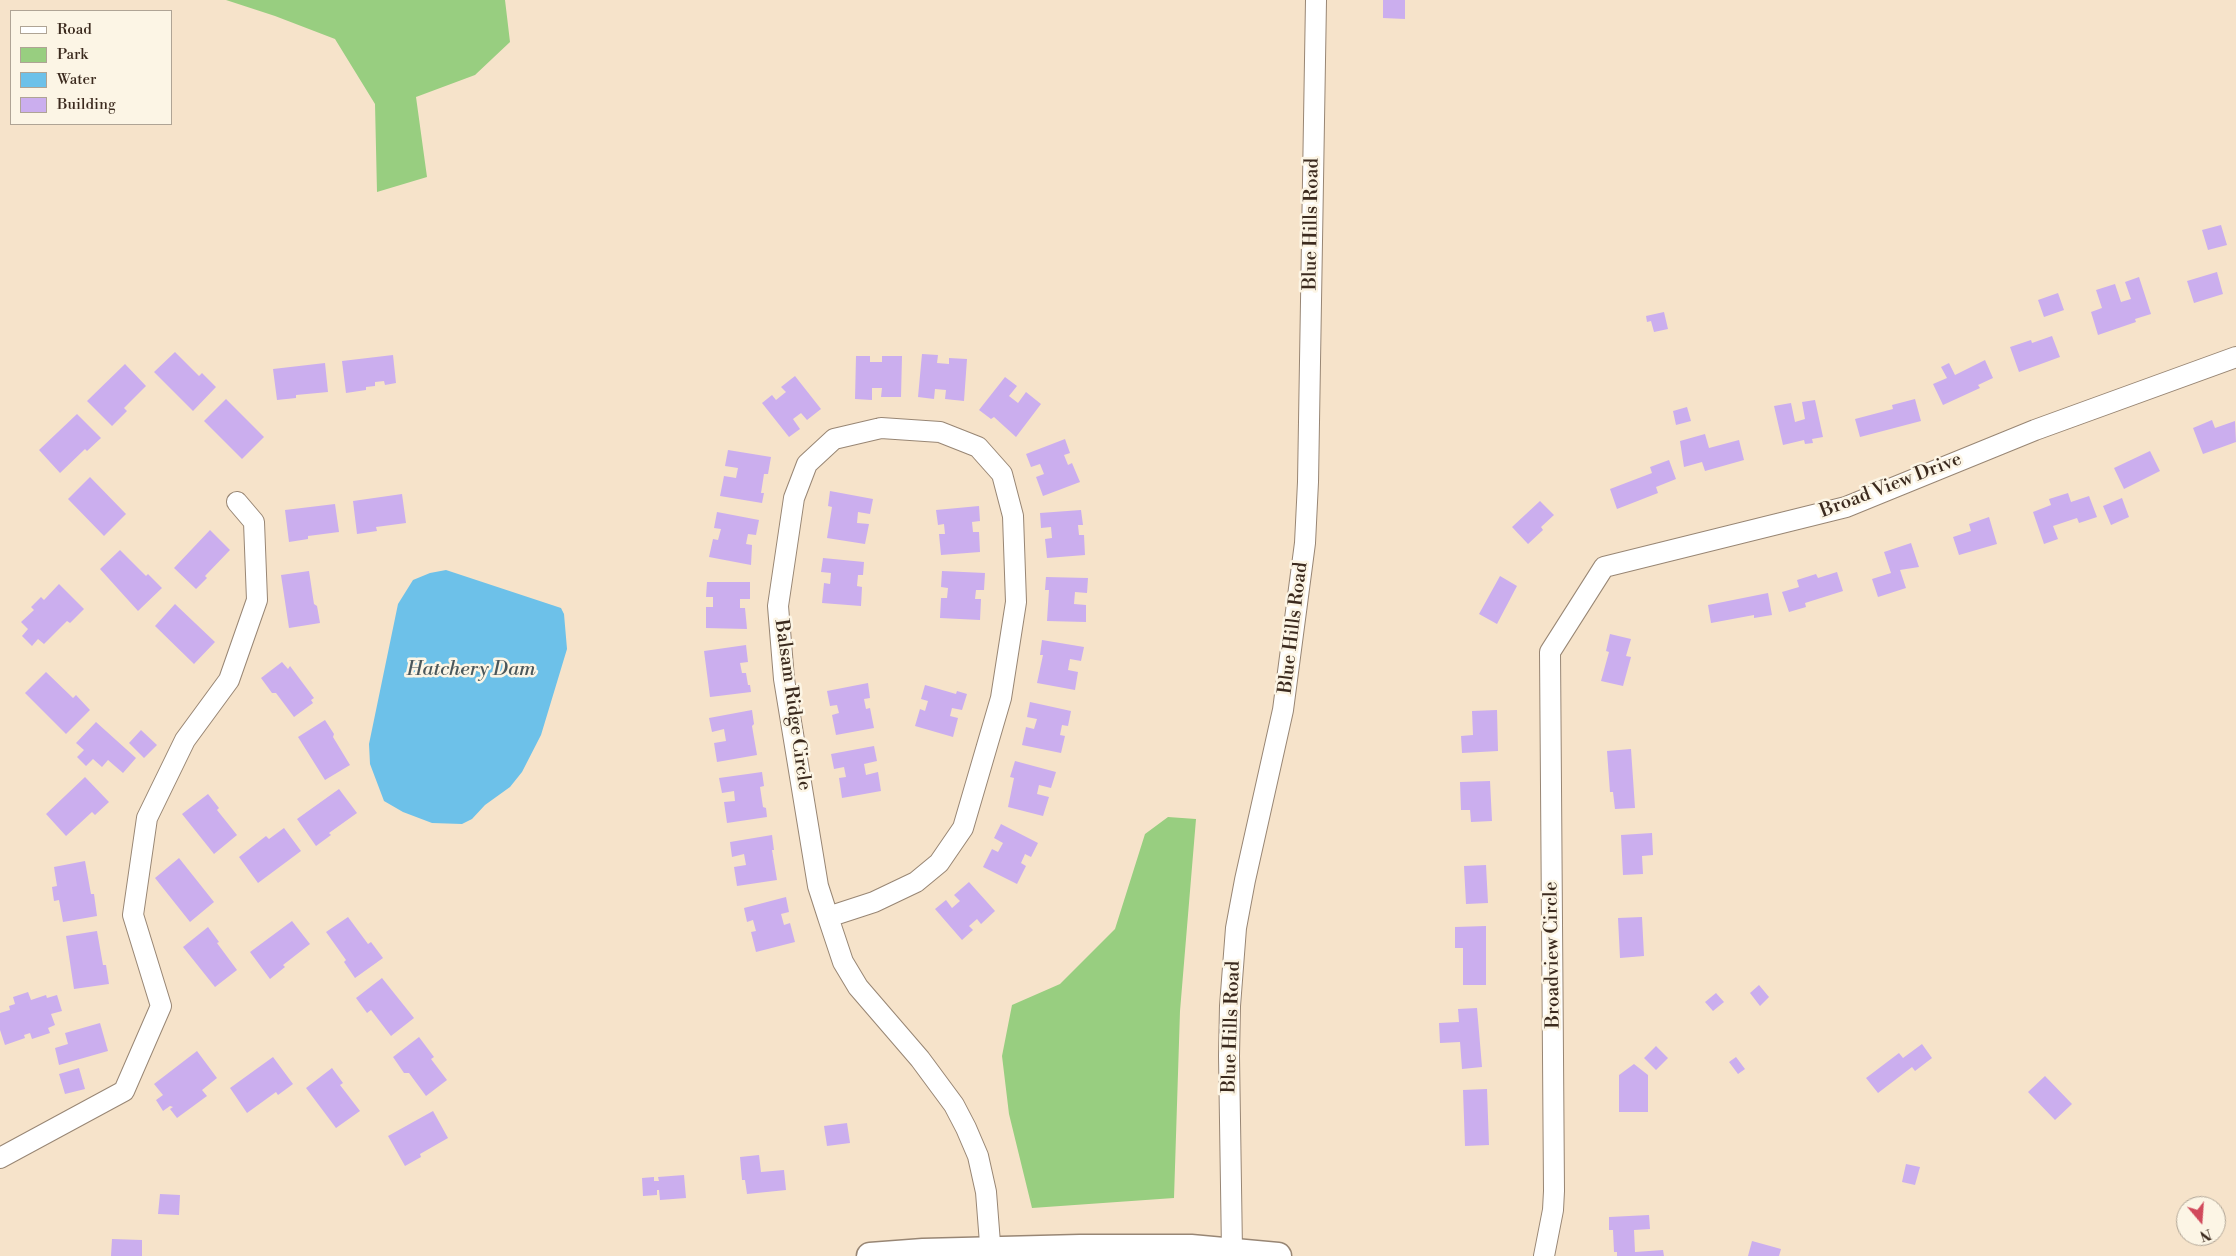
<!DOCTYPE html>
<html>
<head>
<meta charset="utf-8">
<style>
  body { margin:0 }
  #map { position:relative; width:2236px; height:1256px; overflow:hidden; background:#f6e3ca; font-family:"Libre Bodoni",serif }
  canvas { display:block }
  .legend { position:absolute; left:10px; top:10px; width:162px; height:115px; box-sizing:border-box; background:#fcf5e5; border:1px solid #afa495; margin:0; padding:6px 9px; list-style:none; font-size:15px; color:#3b2a1e }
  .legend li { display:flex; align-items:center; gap:10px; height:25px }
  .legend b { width:25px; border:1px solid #afa495 }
  .north { position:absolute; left:2176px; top:1196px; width:50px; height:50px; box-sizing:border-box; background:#fcf5e5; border:1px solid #afa495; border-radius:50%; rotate:162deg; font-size:14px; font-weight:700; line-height:20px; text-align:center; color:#3b2a1e }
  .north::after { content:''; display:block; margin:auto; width:18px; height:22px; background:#d1495b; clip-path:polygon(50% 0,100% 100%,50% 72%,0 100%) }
</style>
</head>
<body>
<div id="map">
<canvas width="2236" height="1256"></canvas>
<ul class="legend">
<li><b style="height:6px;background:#fff"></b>Road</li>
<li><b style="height:14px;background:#98ce80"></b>Park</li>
<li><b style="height:14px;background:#6dc1e9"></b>Water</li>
<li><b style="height:14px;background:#cbaeee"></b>Building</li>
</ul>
<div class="north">N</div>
</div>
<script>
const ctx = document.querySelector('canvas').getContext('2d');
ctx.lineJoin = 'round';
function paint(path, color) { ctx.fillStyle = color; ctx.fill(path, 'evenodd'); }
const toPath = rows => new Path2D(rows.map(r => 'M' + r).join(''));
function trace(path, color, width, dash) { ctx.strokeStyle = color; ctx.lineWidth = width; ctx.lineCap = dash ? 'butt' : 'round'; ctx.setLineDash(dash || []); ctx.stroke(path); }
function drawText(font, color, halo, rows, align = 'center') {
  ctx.font = font + ' "Libre Bodoni",serif'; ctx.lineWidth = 5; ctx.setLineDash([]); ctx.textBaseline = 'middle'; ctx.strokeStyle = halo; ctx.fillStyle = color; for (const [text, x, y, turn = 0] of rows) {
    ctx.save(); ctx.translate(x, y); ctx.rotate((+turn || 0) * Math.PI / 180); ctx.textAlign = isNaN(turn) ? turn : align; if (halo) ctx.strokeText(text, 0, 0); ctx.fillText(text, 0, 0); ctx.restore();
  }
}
const green = toPath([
  [226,0,505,0,510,42,475,75,416,97,427,177,377,192,375,104,335,39,275,16],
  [1168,817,1196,819,1180,1011,1174,1198,1032,1208,1009,1114,1002,1056,1012,1005,1060,984,1115,929,1145,834]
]);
const water = toPath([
  [446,570,561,608,564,614,567,649,541,735,522,772,510,787,485,805,472,819,462,824,432,823,403,812,384,801,370,764,369,744,398,604,413,580,430,573]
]);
const building = toPath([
  [1383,0,1405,0,1405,19,1383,18],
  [2221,225,2227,245,2208,250,2202,230],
  [2217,272,2223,294,2194,303,2187,281],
  [2139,277,2151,314,2135,319,2136,322,2098,335,2091,312,2102,308,2096,290,2115,284,2121,302,2131,299,2125,282],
  [2058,293,2064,310,2044,317,2038,300],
  [1664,312,1668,329,1654,332,1651,321,1647,322,1646,316],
  [2052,336,2060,357,2019,372,2010,347,2031,340,2032,343],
  [175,352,199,376,202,373,216,387,193,411,154,372],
  [922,354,938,355,937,363,949,364,949,358,967,359,964,401,945,399,946,390,935,389,934,399,918,397],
  [393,355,396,383,385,385,384,381,375,382,375,386,366,387,366,390,346,393,342,361],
  [856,356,870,356,870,362,882,362,882,356,902,356,901,397,881,397,882,388,872,388,872,400,855,399],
  [1985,360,1993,378,1978,385,1980,388,1943,405,1933,384,1947,378,1941,367,1949,363,1955,375],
  [325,363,328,392,296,395,296,398,277,400,273,369],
  [125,364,146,386,124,408,127,411,112,426,87,401],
  [795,376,821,409,807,420,801,413,793,419,800,429,789,437,762,403,772,395,776,400,786,392,781,387],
  [1005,377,1017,386,1009,396,1018,403,1026,392,1041,404,1016,437,994,417,991,419,979,410],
  [226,399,264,437,242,459,204,421],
  [1915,399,1921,421,1860,437,1855,419,1893,409,1892,405],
  [1815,400,1823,437,1812,439,1813,443,1805,444,1804,440,1783,445,1774,406,1791,403,1795,422,1805,419,1802,402],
  [1687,407,1691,421,1676,425,1673,411],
  [77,414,101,438,87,451,85,449,60,473,39,450],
  [2212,420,2215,428,2235,421,2236,442,2203,454,2193,428],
  [1705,434,1709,448,1739,440,1744,460,1705,471,1702,462,1684,467,1680,441],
  [1065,439,1070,453,1064,455,1068,465,1072,463,1080,482,1043,496,1036,477,1044,474,1040,464,1031,467,1026,454],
  [728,450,771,457,768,474,764,474,761,493,764,493,762,503,720,496,724,476,736,478,738,468,725,466],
  [2150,451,2160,471,2124,489,2114,468],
  [1669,460,1676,479,1656,487,1658,493,1617,509,1610,489,1652,473,1650,467],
  [90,477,126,514,104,536,68,499],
  [830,491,873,499,870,514,858,512,857,523,869,524,865,544,827,538,832,507,828,506],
  [2068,493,2071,502,2089,496,2097,517,2079,523,2077,518,2053,526,2058,539,2044,544,2033,512,2051,505,2049,499],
  [402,494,406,523,376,527,377,531,357,534,353,501],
  [2122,498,2129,517,2111,525,2103,506],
  [1540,501,1554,515,1541,527,1543,530,1528,544,1512,527],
  [335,504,339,532,308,536,308,539,289,542,285,510],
  [979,506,980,521,972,522,973,532,979,532,980,552,941,555,939,534,945,534,944,524,938,525,936,510],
  [1081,510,1083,525,1078,525,1079,535,1084,535,1085,555,1047,558,1045,539,1052,538,1051,527,1041,528,1040,513],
  [717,512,759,520,756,535,748,534,746,544,752,545,751,565,709,557,713,539,718,540,721,529,714,528],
  [1989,517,1997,544,1959,555,1953,537,1971,531,1969,524],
  [210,530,230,550,205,576,207,578,196,589,174,568],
  [1911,543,1919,567,1900,570,1906,588,1878,597,1872,579,1891,573,1884,552],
  [120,550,146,576,148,574,162,588,138,611,100,569],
  [823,558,864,562,863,575,858,575,857,586,862,587,861,606,822,603,824,583,830,584,831,573,821,572],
  [309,571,314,604,317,606,320,623,289,628,281,575],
  [942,571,985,573,984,590,976,590,975,599,981,599,980,620,940,618,941,598,947,598,948,588,941,587],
  [1837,572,1843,591,1805,603,1806,607,1789,612,1782,592,1799,587,1797,580,1816,574,1818,578],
  [1500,576,1517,586,1497,624,1479,614],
  [1046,577,1088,578,1087,593,1075,592,1074,604,1086,605,1086,622,1047,621,1049,590,1045,590],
  [707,582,750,582,750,599,740,599,740,608,745,608,747,629,706,628,706,607,713,607,713,597,706,597],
  [59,584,84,609,70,623,67,621,44,644,38,639,32,646,22,636,28,629,21,622,34,610,31,607,41,597,44,600],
  [1768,593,1772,615,1754,618,1754,615,1711,623,1708,605],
  [175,604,215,642,194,664,155,626],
  [1610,634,1631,639,1626,656,1631,657,1623,686,1601,681,1609,652,1606,651],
  [1042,640,1084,647,1081,661,1070,659,1068,670,1078,672,1075,690,1037,683,1043,655,1040,655],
  [746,645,748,662,740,663,742,673,746,673,748,685,750,685,751,692,710,697,704,651],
  [282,662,288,669,290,666,314,698,311,700,313,703,294,717,276,693,272,693,261,678],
  [46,672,73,698,76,695,90,710,66,734,25,693],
  [868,683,870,698,864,699,866,709,870,708,874,728,836,735,832,715,839,713,837,705,830,706,827,691],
  [925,685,956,694,957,691,967,694,962,710,952,708,950,716,958,718,953,737,915,726,920,709,925,711,928,701,921,699],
  [1030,702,1071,711,1068,726,1062,725,1060,735,1065,736,1061,753,1022,745,1026,727,1034,729,1037,719,1027,717],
  [752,710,754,724,752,726,757,755,717,762,714,743,726,741,724,729,712,732,709,718],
  [1497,710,1498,751,1462,753,1461,736,1473,735,1472,711],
  [325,720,334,734,333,737,350,765,325,780,298,737],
  [96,722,136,758,123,773,108,760,102,767,93,759,86,766,77,757,84,750,76,743],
  [141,730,157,745,144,758,129,743],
  [874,746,877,761,864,764,866,775,878,772,881,791,842,798,839,778,846,777,844,767,834,769,831,754],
  [1631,749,1635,808,1615,809,1613,792,1610,792,1607,751],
  [1015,761,1056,772,1051,788,1039,785,1037,794,1049,797,1043,816,1008,807,1014,778,1010,777],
  [762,772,764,786,760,787,763,807,766,808,767,817,727,823,724,802,735,801,734,791,722,793,719,778],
  [85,777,109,802,95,815,92,812,66,836,46,814],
  [1490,781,1492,821,1471,822,1470,810,1461,810,1460,782],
  [339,789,357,813,329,833,331,835,316,846,297,819],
  [208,794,219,808,217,810,237,835,214,854,182,814],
  [1001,824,1038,843,1031,857,1025,854,1021,863,1026,866,1017,884,983,867,992,849,998,852,1003,843,994,838],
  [284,828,301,851,258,883,239,857,266,836,269,839],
  [1652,833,1653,855,1642,856,1643,874,1623,875,1621,835],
  [772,835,774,850,772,850,777,880,737,886,734,867,746,865,744,854,732,857,730,842],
  [179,858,214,902,190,922,155,878],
  [85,861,91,894,94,894,97,916,63,922,59,900,54,901,52,887,57,886,54,867],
  [1486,865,1488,903,1466,904,1464,866],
  [969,882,995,911,981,924,977,919,969,926,973,930,962,940,935,909,946,900,952,908,960,901,954,895],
  [786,897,789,912,781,914,784,925,790,923,795,942,756,952,751,932,756,931,753,920,747,922,744,908],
  [348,917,368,944,371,942,383,958,355,978,344,962,346,960,326,932],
  [1642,917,1644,956,1620,958,1618,918],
  [292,921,310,944,283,965,285,967,270,979,250,952],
  [1486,926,1486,985,1463,985,1463,948,1455,948,1455,927],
  [208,927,219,942,217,943,237,970,215,987,183,947],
  [97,931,103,965,106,965,109,984,74,989,66,936],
  [382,978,414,1018,391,1036,371,1010,367,1013,356,998],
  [1759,985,1769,997,1760,1006,1750,993],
  [28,992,31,1000,46,995,47,998,57,995,62,1011,51,1014,55,1025,48,1028,50,1033,32,1039,30,1033,24,1035,25,1038,5,1045,0,1030,0,1013,10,1010,9,1006,15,1004,13,997],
  [1716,993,1724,1002,1713,1011,1705,1002],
  [1477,1008,1482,1067,1462,1069,1460,1042,1440,1043,1439,1023,1459,1022,1458,1009],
  [100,1023,108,1051,59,1065,55,1048,68,1044,65,1033],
  [419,1037,434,1057,431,1059,447,1080,426,1096,409,1073,404,1073,393,1057],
  [1922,1044,1932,1058,1915,1071,1912,1067,1878,1093,1866,1078,1899,1053,1903,1058],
  [1656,1046,1668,1058,1656,1070,1644,1058],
  [197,1051,217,1078,202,1090,207,1096,177,1118,170,1109,173,1107,170,1106,163,1111,156,1100,163,1095,154,1084],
  [273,1057,293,1084,278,1095,276,1092,247,1113,230,1088],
  [1736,1057,1745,1069,1738,1074,1729,1062],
  [1634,1064,1648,1075,1648,1112,1619,1112,1619,1075],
  [79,1068,85,1089,65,1094,59,1074],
  [332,1068,343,1083,340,1085,360,1111,336,1128,306,1088],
  [2045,1076,2072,1104,2055,1120,2028,1092],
  [1487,1089,1489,1145,1465,1146,1463,1090],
  [433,1111,448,1138,420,1154,421,1157,405,1166,388,1136],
  [847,1123,850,1143,827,1146,824,1126],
  [759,1155,761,1172,784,1170,786,1190,747,1194,745,1180,742,1180,740,1157],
  [1906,1164,1920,1167,1915,1185,1902,1182],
  [684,1175,686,1198,660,1200,659,1190,657,1190,657,1195,643,1196,642,1178,654,1177,654,1181,659,1181,658,1177],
  [160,1194,180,1195,179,1215,158,1214],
  [1649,1215,1650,1229,1634,1230,1635,1252,1663,1250,1664,1256,1617,1256,1617,1252,1614,1252,1613,1230,1609,1230,1609,1217],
  [112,1239,142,1240,142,1256,111,1256],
  [1752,1241,1781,1249,1779,1256,1748,1256]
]);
const minor = toPath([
  [881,428,940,432,978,447,1002,474,1013,516,1016,602,1001,698,963,828,939,863,916,882,874,902,828,917,818,886,784,679,778,606,794,498,807,464,834,439,881,428],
  [828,917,843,962,858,987,920,1059,954,1105,966,1128,978,1156,986,1192,991,1256],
  [0,1158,124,1091,161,1006,133,915,147,818,185,740,229,680,257,600,254,522,237,502],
  [1232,1251,1229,1056,1230,1006,1236,928,1245,880,1283,710,1305,543,1308,482,1316,0],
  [1544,1256,1553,1210,1554,1191,1550,652,1604,567,1846,507,2035,430,2236,357]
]);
const tertiary = toPath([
  [870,1256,923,1252,1080,1248,1191,1248,1278,1256]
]);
const streetNames = [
  ["Blue Hills Road",1312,224,-89],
  ["Broad View Drive",1891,486,-21],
  ["Blue Hills Road",1294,628,-83],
  ["Balsam Ridge Circle",792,705,82],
  ["Broadview Circle",1553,955,-91],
  ["Blue Hills Road",1232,1027,-88]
];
const waterNames = [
  ["Hatchery Dam",471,670]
];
paint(green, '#98ce80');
paint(water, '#6dc1e9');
paint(building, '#cbaeee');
trace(minor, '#988674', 22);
trace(tertiary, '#988674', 29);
trace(minor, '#fff', 20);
trace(tertiary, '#fff', 26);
drawText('19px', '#3b2a1e', '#fcf5e5', streetNames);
drawText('italic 20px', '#4a575b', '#fcf5e5', waterNames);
</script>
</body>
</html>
